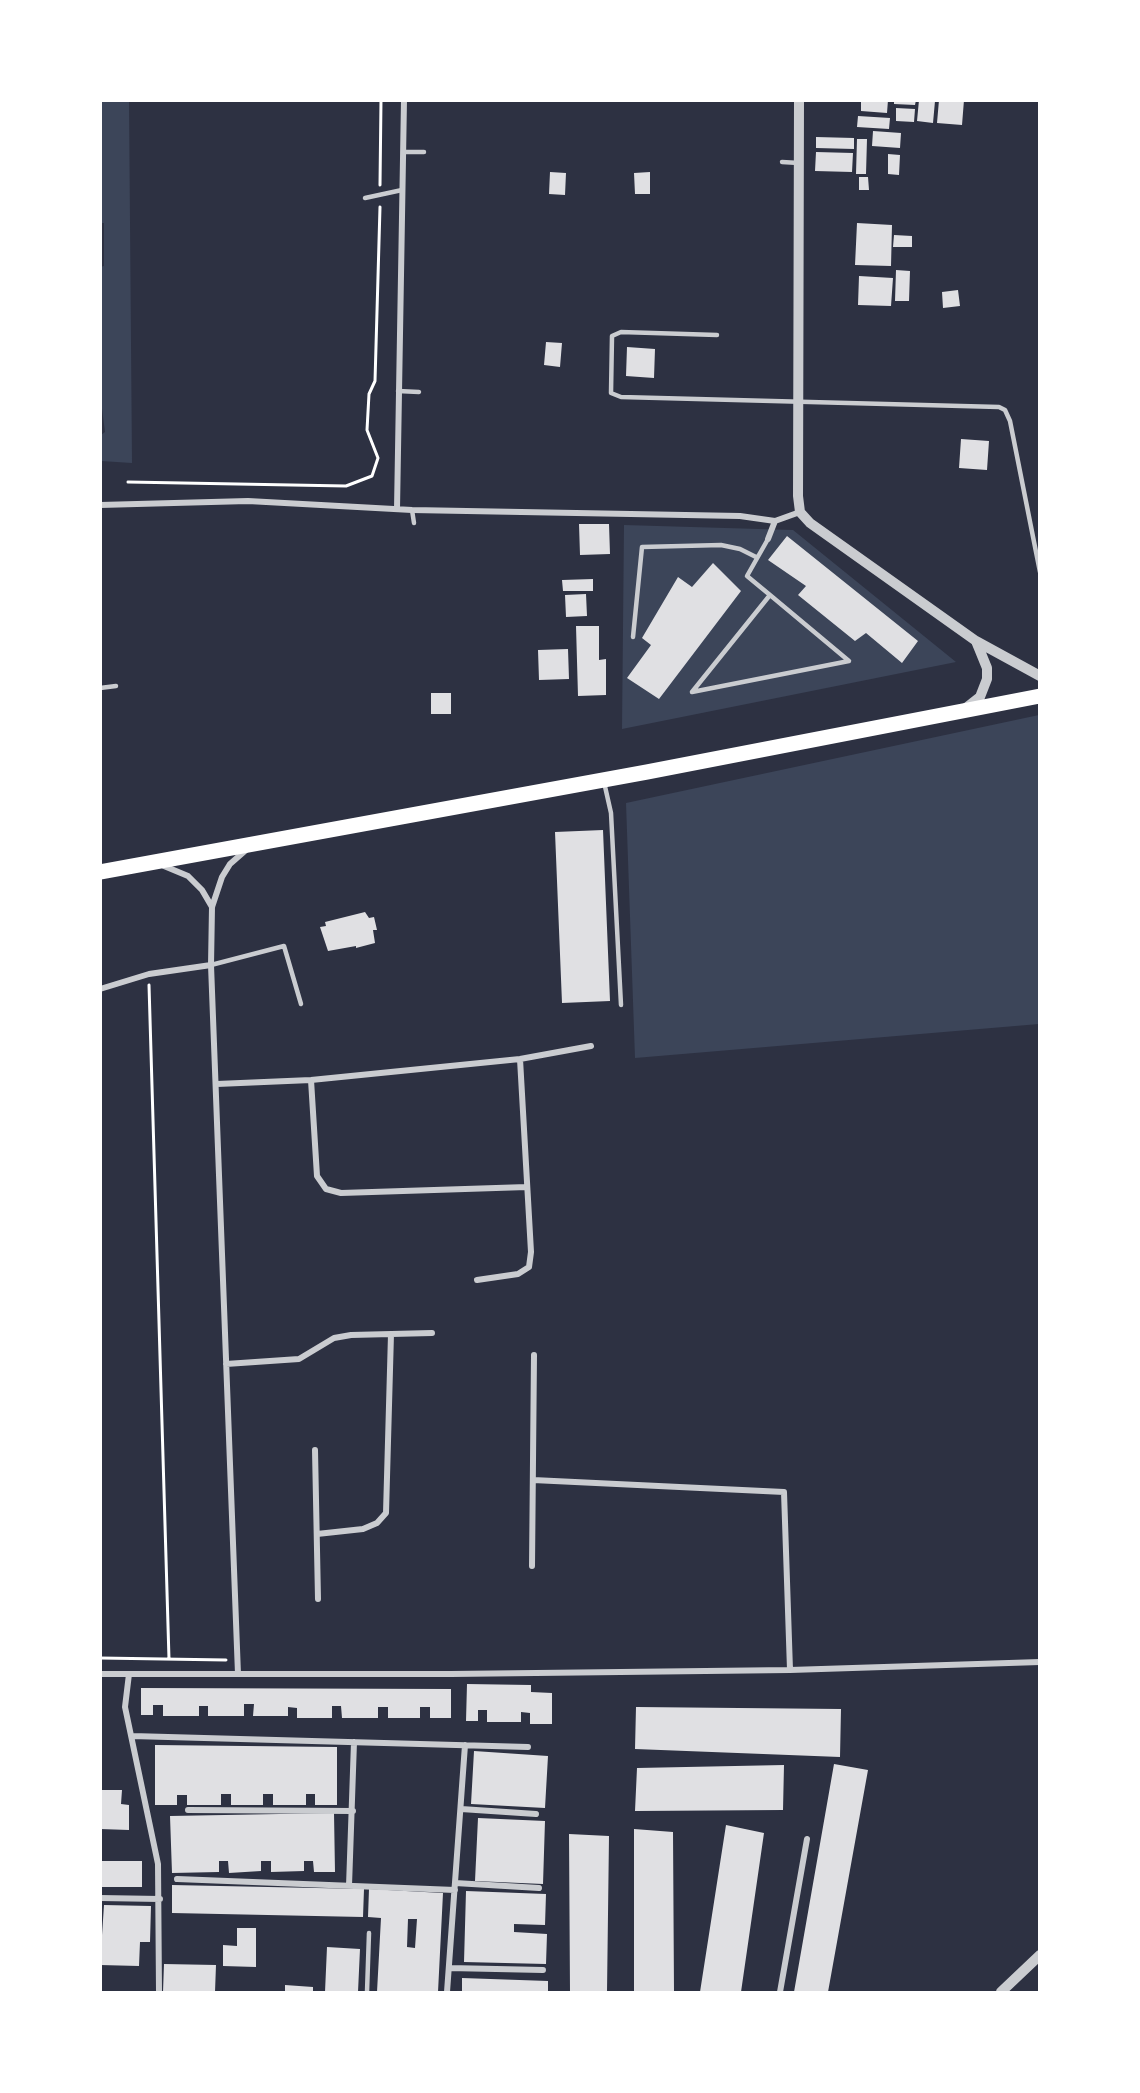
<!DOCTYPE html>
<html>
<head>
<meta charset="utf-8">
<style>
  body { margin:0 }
  #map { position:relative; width:1140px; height:2093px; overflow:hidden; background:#2d3142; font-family:Lora,serif }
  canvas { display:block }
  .frame { position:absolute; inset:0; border:102px solid #fff; pointer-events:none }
</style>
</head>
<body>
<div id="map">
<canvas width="1140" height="2093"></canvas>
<div class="frame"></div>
</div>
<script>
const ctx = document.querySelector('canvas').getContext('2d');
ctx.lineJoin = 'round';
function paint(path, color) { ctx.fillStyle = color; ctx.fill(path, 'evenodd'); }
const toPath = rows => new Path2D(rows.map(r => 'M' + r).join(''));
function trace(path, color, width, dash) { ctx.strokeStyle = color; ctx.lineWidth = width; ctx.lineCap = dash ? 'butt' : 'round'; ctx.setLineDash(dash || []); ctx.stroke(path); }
const green = toPath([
  [101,100,129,101,132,463,101,461,101,435,105,432,100,393,100,267,104,266,104,223,100,223],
  [624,525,793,530,956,662,622,729],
  [1039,715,1039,1024,635,1058,626,803]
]);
const building = toPath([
  [861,100,888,100,887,113,861,111],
  [894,100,916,100,915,105,894,104],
  [919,100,935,101,933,123,917,121],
  [939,100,964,100,962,125,937,123],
  [896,108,915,109,914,122,896,121],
  [858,116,890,118,889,129,857,127],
  [873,131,901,133,900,148,872,146],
  [816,137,854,138,854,149,816,148],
  [857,139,867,139,866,174,856,174],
  [816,152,853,153,852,172,815,171],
  [888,154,900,155,899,175,888,174],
  [550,172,566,173,565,195,549,194],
  [650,172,650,194,635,194,634,173],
  [859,177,868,177,869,190,859,190],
  [857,223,892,225,891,266,855,265],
  [894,235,912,236,912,247,893,247],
  [896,270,910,271,909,301,895,301],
  [859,276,893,278,891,306,858,305],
  [958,290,960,306,943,308,942,292],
  [546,342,562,343,560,367,544,365],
  [627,347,655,349,654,378,626,376],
  [961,439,989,441,987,470,959,468],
  [579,524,609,524,610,554,580,555],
  [787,536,918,641,902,663,866,633,855,641,798,595,806,586,768,560],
  [713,563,741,591,659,699,627,678,651,645,642,638,678,577,692,587],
  [593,579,593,591,563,591,562,580],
  [586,594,587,616,566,617,565,595],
  [576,626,599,626,599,660,606,659,606,695,578,696],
  [568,649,569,679,539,680,538,650],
  [431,693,451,693,451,714,431,714],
  [603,830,610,1001,562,1003,555,832],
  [365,912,369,918,374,917,377,930,373,930,375,943,356,948,356,946,328,951,320,927,326,926,325,922],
  [467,1684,531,1685,531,1692,552,1693,552,1724,530,1724,530,1713,521,1712,521,1722,487,1722,487,1710,478,1710,478,1721,466,1721],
  [141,1688,451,1689,451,1718,430,1718,430,1707,420,1707,420,1718,388,1718,388,1707,378,1707,378,1718,342,1718,341,1706,332,1706,332,1718,297,1718,297,1708,288,1707,288,1716,253,1716,254,1704,244,1704,244,1716,208,1716,208,1706,199,1706,199,1716,163,1716,163,1705,153,1705,153,1715,141,1715],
  [636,1707,841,1709,840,1757,635,1749],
  [155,1745,337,1747,337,1805,315,1805,315,1794,306,1794,306,1805,273,1805,273,1794,263,1794,263,1805,231,1805,231,1794,221,1794,221,1805,187,1805,187,1795,177,1795,177,1805,155,1805],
  [474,1751,548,1756,545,1808,471,1804],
  [834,1764,868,1770,828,1992,794,1992],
  [784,1765,783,1810,635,1811,637,1768],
  [100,1790,122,1790,121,1804,129,1805,129,1830,100,1829],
  [334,1813,335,1872,314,1872,313,1861,304,1861,304,1871,271,1872,271,1861,261,1861,261,1871,229,1873,228,1861,219,1861,219,1872,172,1873,170,1816],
  [478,1818,545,1821,543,1884,475,1881],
  [726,1825,764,1833,741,1992,700,1992],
  [634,1829,673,1832,674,1992,634,1992],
  [569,1834,609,1836,607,1992,570,1992],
  [100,1861,142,1861,142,1887,100,1887],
  [172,1885,364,1889,363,1917,172,1913],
  [369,1889,443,1893,438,1992,377,1992,381,1918,368,1917],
  [408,1919,417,1919,415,1948,407,1947],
  [466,1891,546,1894,545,1925,514,1924,514,1932,547,1934,546,1964,464,1962],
  [104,1905,151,1906,150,1942,140,1942,139,1966,100,1965],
  [237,1928,256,1928,256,1967,223,1966,223,1945,237,1946],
  [327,1947,360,1949,358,1992,325,1992],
  [164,1964,216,1965,215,1992,163,1992],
  [462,1978,548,1981,548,1992,462,1992],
  [285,1985,313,1987,313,1992,285,1992]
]);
const path = toPath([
  [380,185,381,100],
  [128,482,346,486,372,476,378,458,367,430,369,394,375,381,380,207],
  [149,985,169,1659],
  [100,1658,226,1660]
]);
const service = toPath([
  [403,152,424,152],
  [782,162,799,163],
  [365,198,402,190],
  [717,335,621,332,612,336,611,393,621,397,999,407,1005,410,1010,421,1040,572],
  [398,391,419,392],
  [412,510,414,523],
  [768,539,747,576,770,595,849,661,692,692,770,595],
  [633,637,642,547,721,545,740,549,756,557],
  [100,688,116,686],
  [604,782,611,813,621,1005],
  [211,965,284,946,301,1004],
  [367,1992,369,1933]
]);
const minor = toPath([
  [100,505,248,501,412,510,740,516,775,521,800,512],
  [397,509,404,100],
  [768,539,775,521],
  [164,866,188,876,202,890,212,907],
  [100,989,149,974,211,965],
  [311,1080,317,1176,326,1189,341,1193,527,1187],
  [217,1084,311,1080,520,1059,591,1046],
  [477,1280,518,1274,529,1267,531,1252,520,1059],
  [226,1364,299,1359,334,1338,351,1335,432,1333],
  [315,1450,318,1599],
  [533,1480,784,1492,790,1670],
  [317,1534,363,1529,377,1523,386,1513,391,1334],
  [532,1566,534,1355],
  [100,1674,451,1674,790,1670,1040,1662],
  [129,1674,125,1707,158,1864,159,1992],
  [238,1674,211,965,212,907,222,877,230,864,246,850],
  [132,1736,528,1747],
  [461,1809,536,1814],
  [188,1810,353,1811],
  [177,1879,455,1890],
  [455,1883,539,1888],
  [349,1886,354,1742],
  [100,1898,160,1899],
  [449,1968,543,1970],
  [447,1992,465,1745],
  [780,1992,807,1839]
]);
const tertiary = toPath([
  [799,100,798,496,800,512,810,523,976,641,1040,676],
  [966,708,980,697,987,679,987,668,976,641],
  [1001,1992,1040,1955]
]);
const primary = toPath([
  [100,872,647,772,1040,696]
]);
paint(green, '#3c4559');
paint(building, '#e0e0e3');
trace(path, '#fff', 3);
trace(service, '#caccd0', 4.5);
trace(minor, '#caccd0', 6);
trace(tertiary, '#caccd0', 10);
trace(primary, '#fff', 15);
</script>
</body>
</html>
